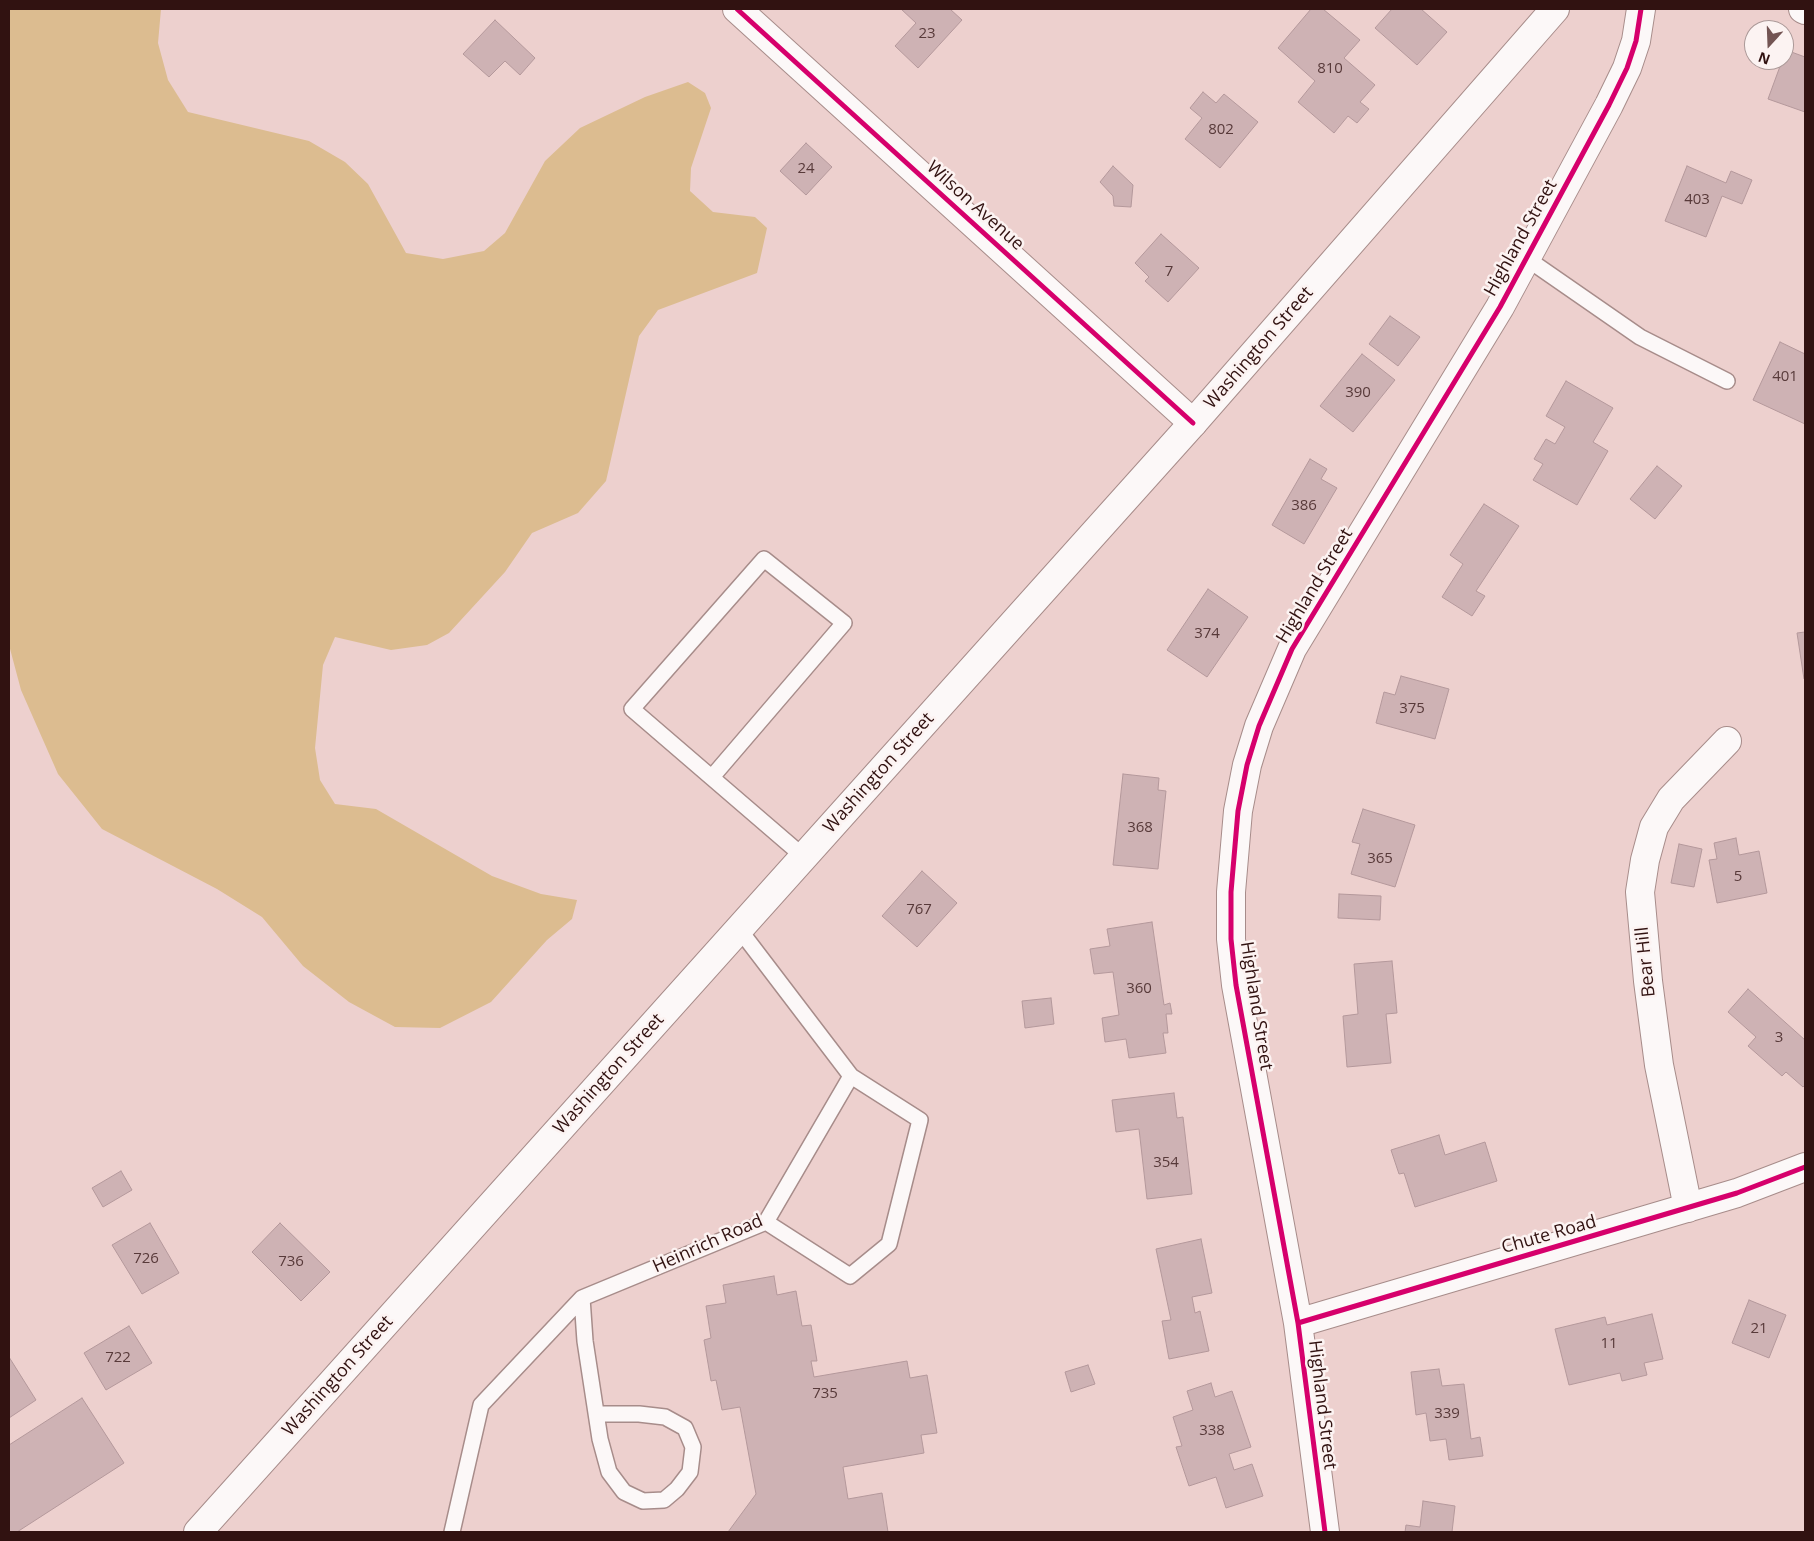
<!DOCTYPE html>
<html>
<head>
<meta charset="utf-8">
<style>
  body { margin:0 }
  #map { position:relative; width:1814px; height:1541px; overflow:hidden; background:#edd0ce; font-family:"Open Sans",sans-serif }
  canvas { display:block }
  .frame { position:absolute; inset:0; border:10px solid #311211; pointer-events:none }
  .north { position:absolute; left:1744px; top:20px; width:50px; height:50px; box-sizing:border-box; background:#fcf3f2; border:1px solid #ab9998; border-radius:50%; rotate:200deg; font-size:14px; font-weight:700; line-height:20px; text-align:center; color:#311211 }
  .north::after { content:''; display:block; margin:auto; width:18px; height:22px; background:#735453; clip-path:polygon(50% 0,100% 100%,50% 72%,0 100%) }
</style>
</head>
<body>
<div id="map">
<canvas width="1814" height="1541"></canvas>
<div class="frame"></div>
<div class="north">N</div>
</div>
<script>
const ctx = document.querySelector('canvas').getContext('2d');
ctx.lineJoin = 'round';
function paint(path, color) { ctx.fillStyle = color; ctx.fill(path, 'evenodd'); }
const toPath = rows => new Path2D(rows.map(r => 'M' + r).join(''));
function trace(path, color, width, dash) { ctx.strokeStyle = color; ctx.lineWidth = width; ctx.lineCap = dash ? 'butt' : 'round'; ctx.setLineDash(dash || []); ctx.stroke(path); }
function drawText(font, color, halo, rows, align = 'center') {
  ctx.font = font + ' "Open Sans",sans-serif'; ctx.lineWidth = 5; ctx.setLineDash([]); ctx.textBaseline = 'middle'; ctx.strokeStyle = halo; ctx.fillStyle = color; for (const [text, x, y, turn = 0] of rows) {
    ctx.save(); ctx.translate(x, y); ctx.rotate((+turn || 0) * Math.PI / 180); ctx.textAlign = isNaN(turn) ? turn : align; if (halo) ctx.strokeText(text, 0, 0); ctx.fillText(text, 0, 0); ctx.restore();
  }
}
const green = toPath([
  [9,9,161,9,158,43,168,80,188,112,309,141,345,162,368,184,406,253,443,259,484,251,505,233,545,161,580,128,645,97,688,82,705,93,711,108,691,168,690,191,713,212,755,217,767,228,757,273,658,310,639,336,606,481,578,513,532,533,505,572,449,633,427,645,391,650,335,637,323,665,315,748,320,780,335,804,376,809,492,876,541,894,577,900,572,919,547,940,491,1002,440,1028,395,1027,349,1002,303,966,262,917,217,889,102,829,58,774,21,690,9,645]
]);
const building = toPath([
  [901,9,950,9,962,20,918,68,895,46,916,23,901,9],
  [1311,9,1323,9,1360,40,1344,58,1375,85,1360,102,1369,109,1357,123,1348,116,1334,133,1298,102,1315,81,1278,48,1311,9],
  [1392,9,1421,9,1447,32,1417,65,1375,28,1392,9],
  [495,20,535,58,520,75,505,61,489,77,463,54,495,20],
  [1786,50,1805,57,1805,112,1768,99,1786,50],
  [1203,92,1216,103,1224,94,1258,122,1220,168,1185,139,1202,118,1190,108,1203,92],
  [806,143,832,167,806,195,780,171,806,143],
  [1113,166,1133,185,1131,207,1114,206,1113,196,1100,182,1113,166],
  [1687,166,1726,183,1731,171,1752,180,1742,204,1722,196,1706,237,1665,221,1687,166],
  [1161,234,1199,268,1168,302,1145,281,1149,277,1135,263,1161,234],
  [1390,316,1420,337,1398,366,1369,344,1390,316],
  [1780,342,1805,354,1805,424,1753,400,1780,342],
  [1362,354,1395,380,1353,432,1320,406,1362,354],
  [1566,381,1613,408,1593,442,1608,451,1577,505,1533,480,1543,464,1534,459,1546,439,1555,444,1565,427,1546,416,1566,381],
  [1310,459,1327,469,1321,479,1337,488,1304,544,1272,525,1310,459],
  [1657,466,1682,486,1655,519,1630,499,1657,466],
  [1484,504,1519,526,1476,591,1485,596,1472,616,1442,597,1463,564,1450,555,1484,504],
  [1208,589,1248,617,1207,677,1167,650,1208,589],
  [1805,632,1805,679,1804,679,1797,633,1805,632],
  [1401,676,1449,689,1435,739,1376,723,1384,692,1395,695,1401,676],
  [1123,774,1159,778,1158,790,1166,791,1158,869,1113,865,1123,774],
  [1363,809,1415,825,1395,887,1351,874,1360,844,1352,842,1363,809],
  [1736,838,1739,855,1759,851,1767,893,1717,903,1709,860,1717,859,1714,843,1736,838],
  [1679,844,1702,849,1694,887,1671,883,1679,844],
  [922,871,957,903,917,947,882,916,922,871],
  [1339,894,1381,896,1380,920,1338,918,1339,894],
  [1152,922,1164,1005,1170,1003,1172,1014,1166,1014,1168,1033,1163,1033,1166,1053,1129,1058,1126,1039,1105,1042,1102,1018,1119,1015,1113,972,1094,974,1090,949,1110,946,1107,929,1152,922],
  [1392,961,1397,1013,1386,1014,1391,1063,1347,1067,1343,1016,1358,1014,1354,964,1392,961],
  [1748,989,1805,1040,1805,1085,1803,1087,1786,1072,1782,1076,1748,1046,1756,1037,1728,1012,1748,989],
  [1051,998,1054,1024,1025,1028,1022,1001,1051,998],
  [1174,1093,1177,1118,1183,1117,1192,1194,1147,1199,1139,1129,1116,1132,1112,1100,1174,1093],
  [1439,1135,1445,1155,1485,1142,1497,1181,1415,1207,1404,1173,1399,1174,1391,1150,1439,1135],
  [121,1171,132,1190,103,1207,92,1188,121,1171],
  [150,1223,179,1273,142,1294,112,1245,150,1223],
  [280,1223,330,1272,301,1301,252,1252,280,1223],
  [1201,1239,1212,1293,1192,1297,1195,1313,1200,1311,1209,1351,1169,1359,1162,1321,1171,1320,1156,1249,1201,1239],
  [774,1276,777,1295,796,1291,802,1326,811,1325,817,1361,811,1361,814,1377,907,1361,910,1378,927,1375,937,1433,921,1435,924,1453,843,1467,848,1499,882,1493,888,1532,728,1532,756,1494,740,1407,722,1410,716,1380,711,1381,704,1340,711,1338,706,1306,726,1303,723,1285,774,1276],
  [1749,1300,1786,1315,1769,1358,1732,1343,1749,1300],
  [1652,1314,1663,1359,1644,1363,1647,1375,1622,1381,1620,1373,1569,1385,1555,1329,1605,1317,1607,1325,1652,1314],
  [129,1326,152,1363,106,1390,84,1353,129,1326],
  [9,1357,36,1400,9,1418,9,1357],
  [1088,1365,1095,1384,1071,1392,1065,1372,1088,1365],
  [1439,1369,1442,1386,1464,1384,1471,1439,1480,1437,1483,1456,1449,1460,1446,1439,1430,1441,1426,1413,1416,1415,1411,1372,1439,1369],
  [1211,1383,1215,1397,1232,1391,1251,1447,1229,1454,1234,1470,1252,1464,1263,1496,1226,1508,1216,1477,1189,1486,1176,1447,1182,1446,1173,1417,1193,1410,1187,1391,1211,1383],
  [82,1398,124,1463,17,1532,9,1532,9,1445,82,1398],
  [1423,1501,1455,1506,1452,1532,1405,1532,1406,1525,1420,1527,1423,1501]
]);
const service = toPath([
  [1526,258,1640,337,1727,381],
  [712,777,844,623,764,559,632,709,804,857],
  [766,1222,850,1276,889,1244,920,1120,851,1076],
  [582,1298,585,1341,600,1439,609,1472,624,1492,643,1501,664,1500,677,1489,690,1472,693,1447,685,1428,665,1417,639,1414,597,1414],
  [452,1532,481,1405,582,1298,766,1222,851,1076,739,929]
]);
const minor = toPath([
  [737,9,1193,423],
  [1803,9,1805,10],
  [1688,1208,1659,1065,1648,981,1640,892,1645,860,1654,827,1671,799,1727,741],
  [1298,1323,1737,1193,1805,1167],
  [1325,1532,1298,1323,1236,985,1231,939,1231,892,1238,811,1247,765,1259,726,1292,649,1500,307,1609,105,1627,68,1636,41,1641,9]
]);
const secondary = toPath([
  [198,1532,1193,423,1555,9]
]);
const cycleway = toPath([
  [737,9,1193,423],
  [1298,1323,1737,1193,1805,1167],
  [1325,1532,1298,1323,1236,985,1231,939,1231,892,1238,811,1247,765,1259,726,1292,649,1500,307,1609,105,1627,68,1636,41,1641,9]
]);
const numberNames = [
  ["23",927,34],
  ["810",1330,69],
  ["802",1221,130],
  ["24",806,169],
  ["403",1697,200],
  ["7",1169,272],
  ["401",1785,377],
  ["390",1358,393],
  ["386",1304,506],
  ["374",1207,634],
  ["375",1412,709],
  ["368",1140,828],
  ["365",1380,859],
  ["5",1738,877],
  ["767",919,910],
  ["360",1139,989],
  ["3",1779,1038],
  ["354",1166,1163],
  ["726",146,1259],
  ["736",291,1262],
  ["21",1759,1329],
  ["11",1609,1344],
  ["722",118,1358],
  ["735",825,1394],
  ["339",1447,1414],
  ["338",1212,1431]
];
const streetNames = [
  ["Wilson Avenue",975,206,42],
  ["Highland Street",1521,238,-61],
  ["Washington Street",1259,348,-49],
  ["Highland Street",1315,586,-59],
  ["Washington Street",879,773,-48],
  ["Bear Hill",1646,962,-96],
  ["Highland Street",1256,1006,81],
  ["Washington Street",609,1074,-48],
  ["Chute Road",1549,1235,-16],
  ["Heinrich Road",708,1244,-24],
  ["Washington Street",338,1376,-48],
  ["Highland Street",1322,1405,83]
];
paint(green, '#dcbc90');
paint(building, '#ceb2b4');
trace(building, '#b4989b', 1);
trace(service, '#a78c8a', 18);
trace(minor, '#a78c8a', 30);
trace(secondary, '#a78c8a', 30);
trace(service, '#fcf8f8', 15);
trace(minor, '#fcf8f8', 28);
trace(secondary, '#fcf8f8', 28);
trace(cycleway, '#d6006c', 5);
drawText('15px', '#583a3a', null, numberNames);
drawText('18px', '#311211', '#fcf3f2', streetNames);
</script>
</body>
</html>
